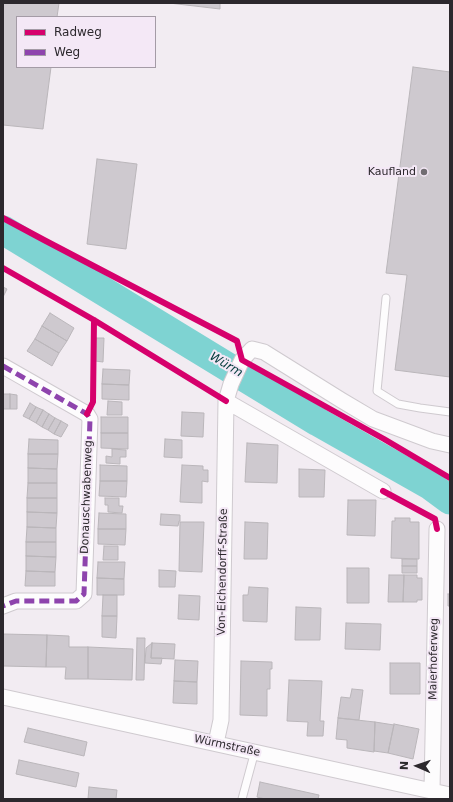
<!DOCTYPE html>
<html>
<head>
<meta charset="utf-8">
<style>
  body { margin:0 }
  #map { position:relative; width:453px; height:802px; overflow:hidden; background:#f2ecf2; font-family:"DejaVu Sans",sans-serif }
  canvas { display:block }
  .frame { position:absolute; inset:0; border:4px solid #2c282d; pointer-events:none }
  .legend { position:absolute; left:16px; top:16px; width:140px; height:52px; box-sizing:border-box; background:#f4e8f6; border:1px solid #a49ba6; margin:0; padding:5px 7px; list-style:none; font-size:12px; color:#2c282d }
  .legend li { display:flex; align-items:center; gap:8px; height:20px }
  .legend b { width:20px; border:1px solid #a49ba6 }
  .north { position:absolute; left:397px; top:746px; width:40px; height:40px; -webkit-text-stroke:3px #f4e8f6; paint-order:stroke; rotate:272deg; font-size:11px; font-weight:700; line-height:16px; text-align:center; color:#2c282d }
  .north::after { content:''; display:block; margin:auto; width:14px; height:18px; background:#2c282d; clip-path:polygon(50% 0,100% 100%,50% 72%,0 100%) }
</style>
</head>
<body>
<div id="map">
<canvas width="453" height="802"></canvas>
<div class="frame"></div>
<ul class="legend">
<li><b style="height:5px;background:#d6006c"></b>Radweg</li>
<li><b style="height:5px;background:#8e44ad"></b>Weg</li>
</ul>
<div class="north">N</div>
</div>
<script>
const ctx = document.querySelector('canvas').getContext('2d');
ctx.lineJoin = 'round';
const toPath = rows => new Path2D(rows.map(r => 'M' + r).join(''));
function trace(path, color, width, dash) { ctx.strokeStyle = color; ctx.lineWidth = width; ctx.lineCap = dash ? 'butt' : 'round'; ctx.setLineDash(dash || []); ctx.stroke(path); }
function paint(path, color) { ctx.fillStyle = color; ctx.fill(path, 'evenodd'); }
function drawText(font, color, halo, rows, align = 'center') {
  ctx.font = font + ' "DejaVu Sans",sans-serif'; ctx.lineWidth = 4; ctx.setLineDash([]); ctx.textBaseline = 'middle'; ctx.strokeStyle = halo; ctx.fillStyle = color; for (const [text, x, y, turn = 0] of rows) {
    ctx.save(); ctx.translate(x, y); ctx.rotate((+turn || 0) * Math.PI / 180); ctx.textAlign = isNaN(turn) ? turn : align; if (halo) ctx.strokeText(text, 0, 0); ctx.fillText(text, 0, 0); ctx.restore();
  }
}
const river = toPath([
  [3,230,318,422,431,486,450,500]
]);
const building = toPath([
  [3,3,59,3,57,17,17,17,17,67,51,67,43,129,3,125,3,3],
  [169,3,220,3,220,9,169,3],
  [413,67,450,72,450,377,395,370,407,275,386,273,413,67],
  [97,159,137,164,126,249,87,244,97,159],
  [3,287,7,289,3,297,3,287],
  [50,313,74,328,67,341,42,326,50,313],
  [42,326,67,341,59,353,35,339,42,326],
  [96,338,104,338,103,362,95,361,96,338],
  [35,339,59,353,52,366,27,351,35,339],
  [103,369,130,370,129,385,102,384,103,369],
  [102,384,129,385,129,400,102,399,102,384],
  [3,394,10,394,10,409,3,409,3,394],
  [10,394,17,395,17,409,10,409,10,394],
  [108,401,122,402,122,415,107,415,108,401],
  [30,403,36,407,29,419,23,416,30,403],
  [36,407,43,410,36,423,29,419,36,407],
  [43,410,49,414,42,427,36,423,43,410],
  [182,412,204,413,203,437,181,436,182,412],
  [49,414,55,418,48,430,42,427,49,414],
  [101,417,128,417,128,433,101,433,101,417],
  [55,418,61,421,54,434,48,430,55,418],
  [61,421,68,425,61,437,54,434,61,421],
  [101,433,128,433,128,449,101,448,101,433],
  [29,439,58,440,58,454,28,454,29,439],
  [165,439,182,440,182,458,164,457,165,439],
  [247,443,278,445,277,483,245,482,247,443],
  [112,449,126,450,126,457,120,457,120,464,106,463,106,456,112,457,112,449],
  [28,454,58,454,57,469,28,468,28,454],
  [100,465,127,466,127,481,100,481,100,465],
  [182,465,203,466,203,470,208,470,208,482,202,481,202,503,180,502,182,465],
  [28,468,57,469,57,483,28,483,28,468],
  [299,469,325,470,324,497,299,497,299,469],
  [100,481,127,481,126,497,99,496,100,481],
  [28,483,57,483,57,498,27,498,28,483],
  [27,498,57,498,57,513,27,512,27,498],
  [105,498,119,498,119,506,123,506,122,513,108,512,108,505,105,505,105,498],
  [348,500,376,500,375,536,347,535,348,500],
  [27,512,57,513,56,528,27,527,27,512],
  [99,513,126,514,126,529,98,529,99,513],
  [161,514,180,515,180,521,179,521,178,526,160,525,161,514],
  [395,518,410,518,410,522,419,522,419,559,391,558,392,521,395,521,395,518],
  [180,522,204,522,202,572,179,571,180,522],
  [245,522,268,523,267,559,244,559,245,522],
  [27,527,56,528,56,542,26,542,27,527],
  [98,529,126,529,125,545,98,544,98,529],
  [26,542,56,542,56,557,26,556,26,542],
  [104,546,118,546,118,560,103,560,104,546],
  [26,556,56,557,55,572,26,571,26,556],
  [402,559,417,559,417,566,402,566,402,559],
  [98,562,125,562,124,579,97,578,98,562],
  [402,566,417,566,417,573,402,573,402,566],
  [347,568,369,568,369,603,347,603,347,568],
  [159,570,176,571,175,587,159,587,159,570],
  [26,571,55,572,55,586,25,586,26,571],
  [389,575,404,575,403,602,388,602,389,575],
  [404,575,417,575,417,578,422,578,422,600,417,600,417,602,403,602,404,575],
  [97,578,124,579,124,595,97,595,97,578],
  [249,587,268,588,267,622,243,621,243,595,248,595,249,587],
  [448,594,450,594,450,606,448,606,448,594],
  [103,595,117,595,117,616,102,616,103,595],
  [179,595,200,596,199,620,178,619,179,595],
  [296,607,321,608,320,640,295,640,296,607],
  [102,616,117,616,116,638,102,637,102,616],
  [346,623,381,624,380,650,345,649,346,623],
  [3,634,47,635,46,667,3,666,3,634],
  [47,635,69,636,69,647,88,647,88,679,65,679,66,667,46,667,47,635],
  [137,638,145,638,144,680,136,680,137,638],
  [152,643,175,644,174,659,151,658,152,643],
  [152,643,151,658,162,658,161,664,145,663,146,648,152,643],
  [88,647,133,649,132,680,88,679,88,647],
  [175,660,198,661,197,682,174,681,175,660],
  [241,661,272,662,272,669,270,669,270,689,267,689,267,716,240,715,241,661],
  [390,663,420,663,420,694,390,694,390,663],
  [289,680,322,681,320,721,324,721,323,736,307,736,308,722,287,721,289,680],
  [174,681,197,682,197,704,173,703,174,681],
  [352,689,363,690,359,720,338,718,341,697,350,698,352,689],
  [338,718,375,722,374,752,347,748,347,740,336,739,338,718],
  [375,722,394,725,388,753,374,751,375,722],
  [394,724,419,729,413,759,388,753,394,724],
  [28,728,87,742,84,756,24,742,28,728],
  [19,760,79,773,76,787,16,774,19,760],
  [260,782,319,795,318,799,265,799,257,797,260,782],
  [89,787,117,790,116,799,88,799,89,787]
]);
const lane = toPath([
  [386,298,377,391,398,404,420,408,450,412],
  [242,799,255,751]
]);
const street = toPath([
  [3,366,87,414,90,419,84,594,76,601,16,601,3,606],
  [226,401,383,491],
  [3,697,450,795],
  [216,743,221,720,226,401,231,384,242,360,252,349,264,352,341,400,373,419,432,441,450,445],
  [432,790,437,529]
]);
const quiet = toPath([
  [3,366,87,414,90,419,84,594,76,601,16,601,3,606]
]);
const cycleway = toPath([
  [3,218,44,240,237,341,242,360,384,439,450,478],
  [3,268,94,320,226,401],
  [87,414,93,402,94,320],
  [383,491,435,519,437,529]
]);
const markers = [
  [424,172,4,"#716d72"]
];
const poiNames = [
  ["Kaufland",416,172]
];
const streetNames = [
  ["Donauschwabenweg",87,497,-88],
  ["Von-Eichendorff-Straße",223,572,-89],
  ["Maierhoferweg",434,659,-89],
  ["Würmstraße",227,746,12]
];
const waterNames = [
  ["Würm",226,365,31]
];
trace(river, '#7ed3d2', 29);
paint(building, '#cec9cf');
trace(building, '#bab6ba', 1);
trace(lane, '#cfcacf', 9);
trace(street, '#cfcacf', 17);
trace(lane, '#fdfcfd', 7);
trace(street, '#fdfcfd', 15);
trace(quiet, '#8e44ad', 5, [10, 5]);
trace(cycleway, '#d6006c', 6);
for (const [x, y, r, color] of markers) { const dot = new Path2D(); dot.arc(x, y, r, 0, 2 * Math.PI); ctx.fillStyle = color; ctx.fill(dot); trace(dot, '#f4e8f6', 1.5); }
drawText('11px', '#2c282d', '#f4e8f6', poiNames, 'right');
drawText('11px', '#2c282d', '#f4e8f6', streetNames);
drawText('italic 12px', '#013c3b', '#f4e8f6', waterNames);
</script>
</body>
</html>
